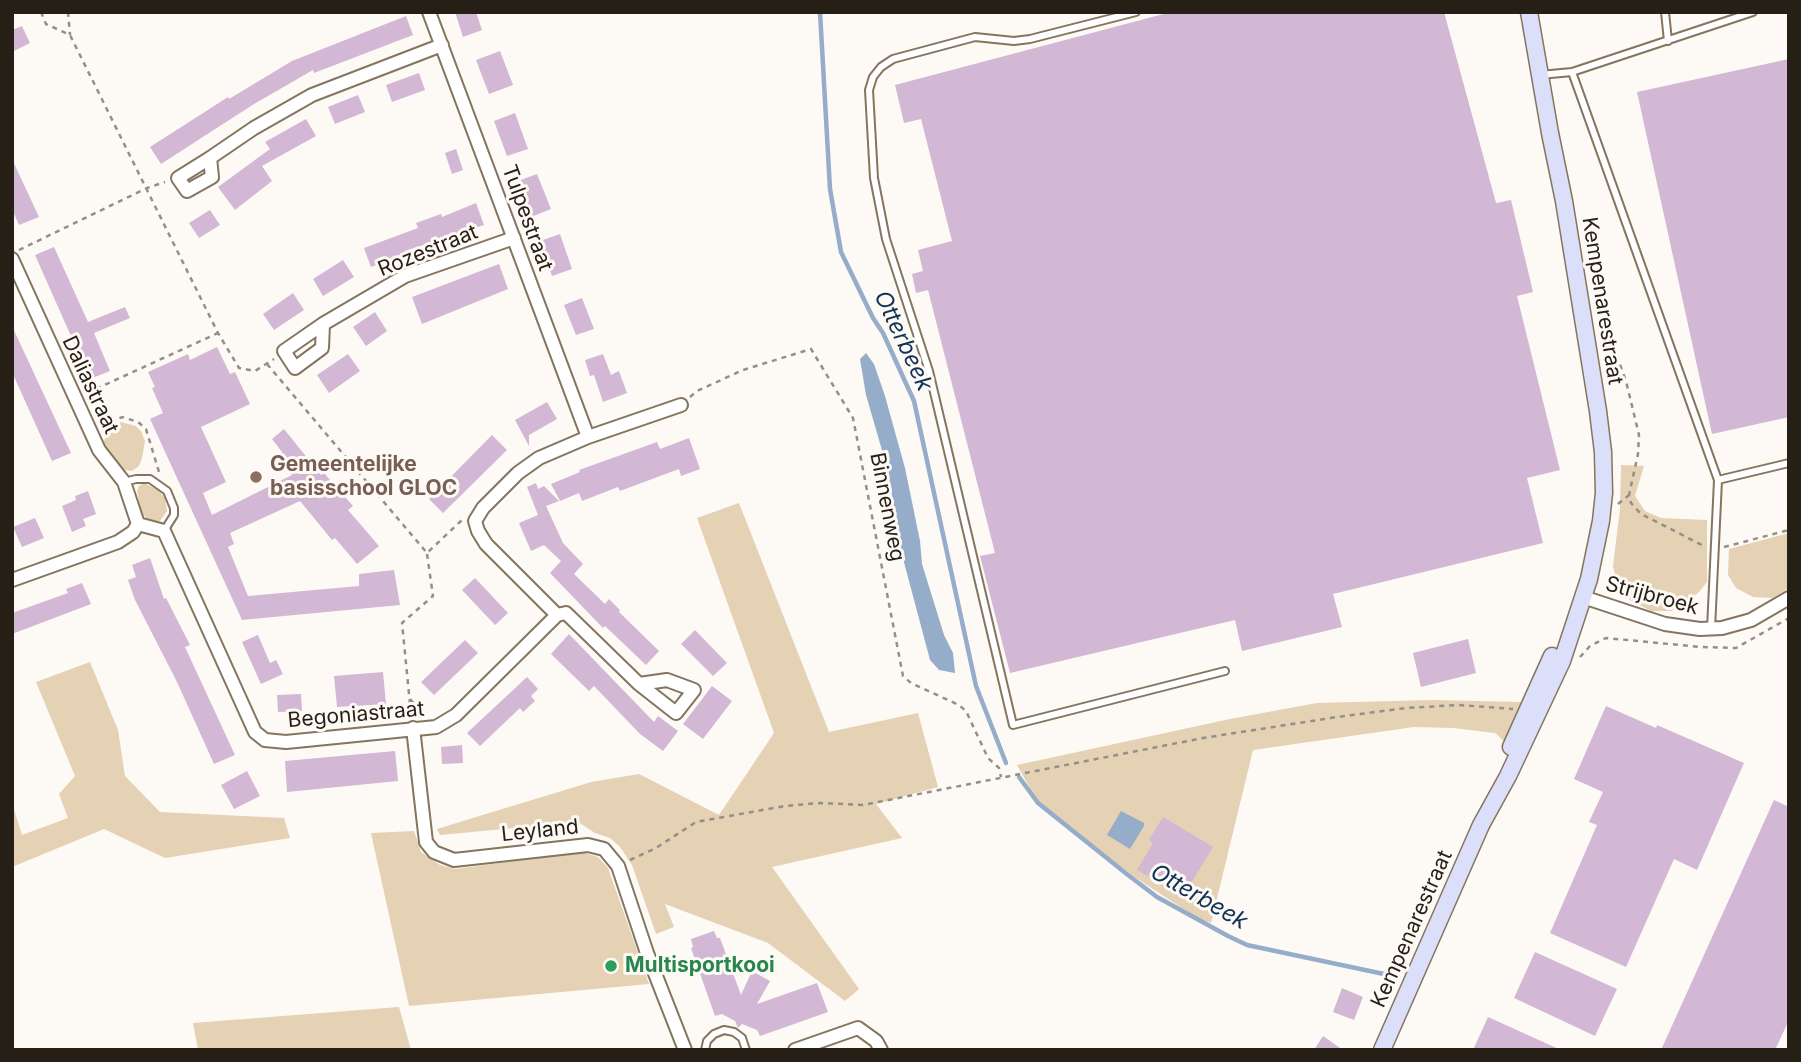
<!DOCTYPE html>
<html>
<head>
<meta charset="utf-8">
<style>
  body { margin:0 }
  #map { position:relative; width:1801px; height:1062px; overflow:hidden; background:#fdf9f5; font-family:Inter,sans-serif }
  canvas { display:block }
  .frame { position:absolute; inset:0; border:14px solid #251f16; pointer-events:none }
</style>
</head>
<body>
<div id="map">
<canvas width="1801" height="1062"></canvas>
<div class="frame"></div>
</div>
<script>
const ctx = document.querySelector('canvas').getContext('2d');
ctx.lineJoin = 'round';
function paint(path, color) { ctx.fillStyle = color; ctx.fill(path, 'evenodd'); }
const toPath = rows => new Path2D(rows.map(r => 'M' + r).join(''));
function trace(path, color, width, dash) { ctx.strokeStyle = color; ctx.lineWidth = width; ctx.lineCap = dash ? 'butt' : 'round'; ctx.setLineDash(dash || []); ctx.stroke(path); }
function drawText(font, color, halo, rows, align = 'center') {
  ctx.font = font + ' Inter,sans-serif'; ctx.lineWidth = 6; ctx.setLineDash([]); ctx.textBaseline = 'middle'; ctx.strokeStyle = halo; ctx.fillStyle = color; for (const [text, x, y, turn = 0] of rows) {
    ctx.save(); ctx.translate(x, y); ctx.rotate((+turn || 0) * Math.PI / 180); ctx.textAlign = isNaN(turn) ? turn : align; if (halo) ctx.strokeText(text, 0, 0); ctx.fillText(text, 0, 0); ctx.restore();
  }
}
const green = toPath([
  [121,422,136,426,141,431,145,441,142,458,139,466,132,471,125,470,119,465,111,457,104,442,107,429],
  [1621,465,1644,466,1635,496,1645,511,1661,518,1707,520,1707,582,1698,593,1671,611,1651,611,1630,600,1617,585,1613,566,1620,509],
  [144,483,158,490,165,498,167,511,160,521,150,521,141,513,137,491,139,486],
  [739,503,829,732,918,713,938,787,876,804,902,838,772,867,859,989,845,1001,768,943,665,904,674,927,656,934,632,865,620,847,610,838,595,833,578,822,440,835,437,829,591,782,639,774,719,815,774,733,697,518],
  [1789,533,1789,588,1772,598,1753,597,1736,588,1728,575,1729,549],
  [90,662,118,730,125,776,160,812,284,818,290,838,165,858,104,829,12,867,12,803,22,835,68,818,59,794,75,776,36,682],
  [1433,700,1523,702,1505,742,1495,733,1453,728,1414,727,1253,750,1211,923,1199,919,1133,876,1038,803,1017,765,1230,719,1317,703],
  [414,831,421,852,440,865,455,869,582,852,598,857,608,868,649,984,409,1006,371,833],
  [399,1007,411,1050,198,1050,193,1023]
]);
const water = toPath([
  [866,353,874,364,885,396,905,468,920,541,922,564,944,635,953,653,955,673,939,670,930,660,901,551,888,471,866,395,860,359],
  [1121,811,1144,823,1144,826,1130,849,1107,835]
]);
const stream = toPath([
  [820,12,830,189,841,252,873,318,883,333,914,401,976,686,1006,763],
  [1019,777,1038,803,1128,875,1157,897,1228,936,1247,945,1398,977]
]);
const building = toPath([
  [455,12,476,12,482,30,463,37],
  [1171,12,1444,12,1496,203,1511,200,1533,292,1517,296,1560,470,1527,478,1543,543,1333,594,1342,627,1242,651,1235,620,1010,673,980,556,995,553,928,290,916,293,912,274,923,271,918,250,952,241,921,119,904,123,895,85],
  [406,16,413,35,314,73,313,70,254,104,161,164,150,147,228,97,229,99,292,61],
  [22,26,30,43,12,52,12,30],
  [500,51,513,85,489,94,476,60],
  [1789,59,1789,417,1712,434,1637,92],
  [419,73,425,90,392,102,386,85],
  [358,95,365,112,335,124,328,107],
  [515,113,528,149,507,156,494,121],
  [306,119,316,136,262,166,272,181,235,210,218,187,270,149,265,142],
  [456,149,463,170,452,174,445,153],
  [12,159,39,217,19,225,12,209],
  [537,174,551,209,531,217,518,181],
  [476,203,484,225,405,251,406,254,371,267,364,248,418,228,416,223,441,214,442,217],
  [210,210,220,225,199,238,189,223],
  [560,234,572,269,552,276,540,241],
  [54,247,88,322,125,307,130,318,94,333,110,371,90,379,35,255],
  [343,260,354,277,323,296,313,279],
  [499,264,508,289,422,324,412,297],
  [293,293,304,310,274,330,263,314],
  [582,298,594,329,576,335,564,305],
  [375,312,387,331,366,346,353,327],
  [12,326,71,453,52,461,12,372],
  [217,347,230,374,235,372,250,404,201,427,226,482,203,493,212,515,292,475,277,457,282,452,272,439,284,429,321,475,324,473,353,506,348,510,379,546,357,564,335,538,332,540,300,501,230,533,234,544,228,547,248,596,359,586,359,574,394,570,400,605,242,620,150,419,163,413,152,388,155,387,148,372,188,354,190,360],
  [348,354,360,371,329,393,317,375],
  [603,354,611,375,619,371,627,393,603,402,594,375,590,376,585,360],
  [547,402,557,419,529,435,529,446,515,420],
  [492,435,507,450,443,513,429,499],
  [689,438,700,469,681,476,679,469,620,491,618,487,582,501,579,493,560,501,551,484,580,472,579,470,657,442,660,449],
  [536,483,538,489,544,486,559,501,546,506,563,543,583,564,574,574,605,604,609,599,620,610,619,612,659,651,646,665,605,626,603,628,550,573,561,561,544,545,531,551,519,523,538,515,527,487],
  [88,491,96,514,83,519,86,526,72,532,62,506,76,500,75,496],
  [35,518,44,538,22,547,13,527],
  [150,558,164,599,166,598,190,645,185,647,235,755,214,764,177,682,135,600,128,580,136,577,132,565],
  [475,578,508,613,495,625,462,590],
  [82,583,91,604,12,634,12,613,68,593,66,589],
  [695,630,727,663,713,676,681,644],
  [569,634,654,722,658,716,678,731,663,751,640,734,594,686,589,691,551,654],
  [258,635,270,663,276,660,283,674,261,684,242,642],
  [1468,639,1476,673,1421,687,1413,653],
  [465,640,478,653,434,695,421,682],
  [383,672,386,704,337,707,334,676],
  [527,677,538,689,531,696,535,701,523,712,520,708,480,746,467,733],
  [712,686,732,701,703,739,683,724],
  [301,694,302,711,278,712,277,695],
  [1606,706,1656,728,1657,725,1744,763,1697,870,1674,859,1626,967,1550,933,1597,825,1589,822,1603,792,1574,779],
  [462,745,463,763,442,764,441,747],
  [395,751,398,781,287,792,285,761],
  [247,771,260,796,234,809,221,785],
  [1774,800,1789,807,1789,1020,1775,1050,1661,1050],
  [1163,817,1213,847,1183,896,1137,870,1153,843,1149,840],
  [714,931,717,938,720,938,741,995,752,971,770,981,757,1004,817,983,828,1012,760,1036,757,1030,742,1024,738,1028,735,1021,722,1014,715,1016,691,948,693,947,691,939],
  [1535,952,1617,989,1595,1036,1514,998],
  [1342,988,1363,997,1354,1020,1333,1012],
  [1488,1017,1561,1050,1473,1050],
  [1323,1036,1343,1050,1314,1050]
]);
const path = toPath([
  [41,12,46,24,70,35,218,333,239,368,255,371,274,359],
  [68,12,70,35],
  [19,250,147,188,165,182],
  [1596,299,1626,381,1639,435,1638,454,1629,495,1631,503,1641,514,1704,546],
  [267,364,427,553,463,519],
  [87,393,218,333],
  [690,397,697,391,743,370,811,349,853,418,903,676,911,683,959,705,966,711,988,758,999,768,1001,777],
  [102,428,122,417,138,422,146,429,159,472],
  [1618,504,1629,495],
  [1724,547,1789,530],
  [1580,657,1590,646,1606,638,1701,647,1736,648,1789,618],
  [410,699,424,715],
  [411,714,402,623,433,596,427,554],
  [630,860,656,848,696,822,785,806,820,803,863,805,1203,738,1337,717,1406,708,1459,705,1513,709]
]);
const lane = toPath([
  [1136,12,1030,39,1014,41,975,37,893,59,881,67,873,77,869,90,874,178,886,239,929,371,1013,725,1225,671],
  [1665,12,1668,41],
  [1540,75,1572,72],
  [1718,480,1572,72,1753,12],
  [124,482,136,479,150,479,167,491,174,508,174,515,164,531],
  [1711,629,1718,480,1789,463],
  [705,1050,707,1041,714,1034,724,1030,734,1032,742,1038,746,1050]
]);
const street = toPath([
  [429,12,588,437],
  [210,158,178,178,187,191,212,177,210,158,254,128,312,95,442,45],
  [12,259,99,450,124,482,138,524],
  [323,324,284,351,295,368,322,348,323,324,405,276,514,238],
  [138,524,164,531,255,732,265,740,286,742,436,727,456,715,557,615,486,544,478,531,475,521,483,508,518,473,539,458,588,437,681,405],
  [12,580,118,542,133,532,138,524],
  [1583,597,1665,624,1700,629,1722,628,1751,620,1789,598],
  [557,615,566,613,639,684,676,713,694,690,667,680,639,684],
  [413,728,426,842,434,852,454,860,588,845,604,849,618,866,647,953,685,1050],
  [795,1050,858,1028,876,1041,881,1050]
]);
const secondary = toPath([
  [1511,747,1552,656],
  [1382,1050,1481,825,1508,776,1562,661,1589,579,1601,521,1604,493,1603,452,1598,411,1564,201,1550,133,1529,12]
]);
const markers = [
  [256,477,7,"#8d6e63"],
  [611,966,7,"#2e9e5b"]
];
const streetNames = [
  ["Tulpestraat",527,218,70],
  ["Rozestraat",428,251,-22],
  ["Kempenarestraat",1602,301,81],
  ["Daliastraat",90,385,65],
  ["Binnenweg",887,507,79],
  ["Strijbroek",1652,596,15],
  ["Begoniastraat",356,715,-5],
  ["Leyland",540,831,-6],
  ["Kempenarestraat",1412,929,-66]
];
const educationNames = [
  ["Gemeentelijke",270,465],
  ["basisschool GLOC",270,489]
];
const leisureNames = [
  ["Multisportkooi",625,966]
];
const waterNames = [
  ["Otterbeek",903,341,65],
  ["Otterbeek",1199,897,30]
];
paint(green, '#e5d1b4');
paint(water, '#96adc9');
trace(stream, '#96adc9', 4.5);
paint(building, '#d2b8d4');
trace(lane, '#84755e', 10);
trace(street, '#84755e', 16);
trace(secondary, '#84755e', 19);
trace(path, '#948f89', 2.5, [5, 5]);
trace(lane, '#fff', 6);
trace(street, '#fff', 12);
trace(secondary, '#dcdffa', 16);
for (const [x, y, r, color] of markers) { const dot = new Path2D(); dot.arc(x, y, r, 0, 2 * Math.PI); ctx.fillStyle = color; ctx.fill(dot); trace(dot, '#fdf9f5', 2.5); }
drawText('21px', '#251f16', '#fdf9f5', streetNames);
drawText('bold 21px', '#785e54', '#fdf9f5', educationNames, 'left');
drawText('bold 21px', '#27864d', '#fdf9f5', leisureNames, 'left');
drawText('italic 23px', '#103257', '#fdf9f5', waterNames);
</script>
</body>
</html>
